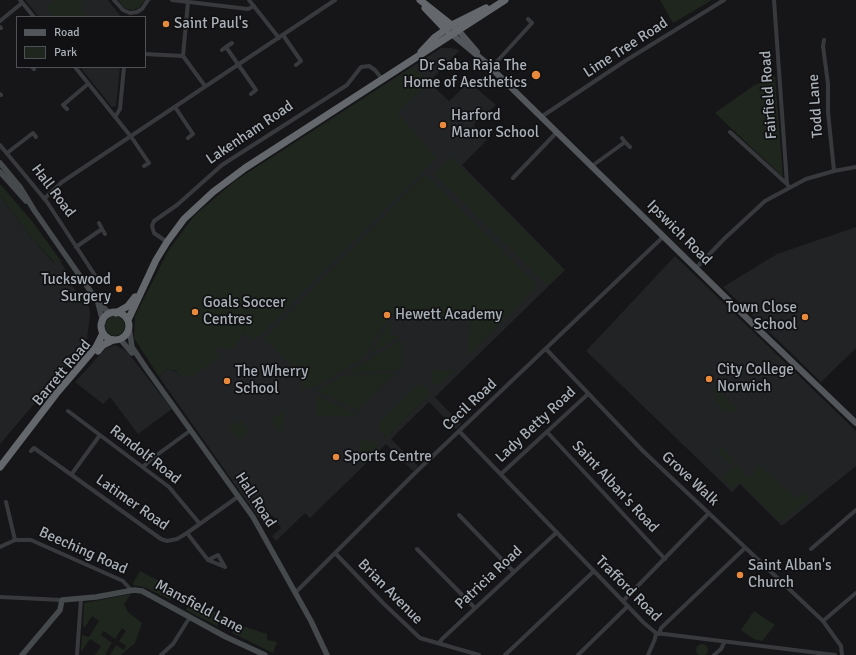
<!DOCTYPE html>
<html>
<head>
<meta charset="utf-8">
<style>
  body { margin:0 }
  #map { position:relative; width:856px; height:655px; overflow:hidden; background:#161618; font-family:Signika,sans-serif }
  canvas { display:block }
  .legend { position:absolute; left:16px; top:16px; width:130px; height:52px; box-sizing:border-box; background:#111113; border:1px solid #4e5155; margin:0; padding:5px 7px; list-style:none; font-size:12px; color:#a9b0b7 }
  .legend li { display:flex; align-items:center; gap:8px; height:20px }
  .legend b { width:20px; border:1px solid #4e5155 }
</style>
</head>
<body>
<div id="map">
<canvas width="856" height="655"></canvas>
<ul class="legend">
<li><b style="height:5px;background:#53575b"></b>Road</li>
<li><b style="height:11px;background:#1f261e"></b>Park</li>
</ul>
</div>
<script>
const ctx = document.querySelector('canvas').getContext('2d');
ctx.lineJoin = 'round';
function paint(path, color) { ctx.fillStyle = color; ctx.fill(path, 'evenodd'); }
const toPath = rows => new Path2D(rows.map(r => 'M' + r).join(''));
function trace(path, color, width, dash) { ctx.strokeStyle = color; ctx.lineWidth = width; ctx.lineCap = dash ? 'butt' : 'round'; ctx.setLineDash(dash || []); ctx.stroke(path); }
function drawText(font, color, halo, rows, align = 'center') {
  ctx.font = font + ' Signika,sans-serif'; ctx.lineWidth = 3.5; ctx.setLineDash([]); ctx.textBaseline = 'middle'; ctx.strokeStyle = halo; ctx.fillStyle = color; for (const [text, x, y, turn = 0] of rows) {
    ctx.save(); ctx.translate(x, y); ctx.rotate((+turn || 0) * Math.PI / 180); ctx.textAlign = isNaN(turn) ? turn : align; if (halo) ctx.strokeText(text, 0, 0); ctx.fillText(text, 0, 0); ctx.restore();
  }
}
const built = toPath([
  [25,0,108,0,121,17,39,17],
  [441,48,451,48,460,50,429,82,449,101,469,82,496,105,473,125,487,140,462,165,565,270,435,397,461,424,456,429,429,402,391,439,418,466,413,471,386,444,310,518,305,513,276,541,272,536,281,528,275,519,272,515,263,524,159,377,168,369,177,372,177,374,217,346,231,349,245,333,197,248,170,248,194,216,235,181],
  [80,67,120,67,116,106,112,107],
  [0,195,30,236,54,263,59,260,67,272,69,282,89,307,90,314,87,339,80,350,0,444],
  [856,227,856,348,821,382,723,287,777,254],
  [675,256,856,431,856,466,782,526,740,484,732,492,586,351],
  [115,345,123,349,129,354,172,409,138,434,110,397,103,404,75,382,105,349]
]);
const green = toPath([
  [54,0,79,0,83,5,80,8,87,17,53,17,45,7],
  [118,0,145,0,139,8,132,10,124,8],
  [660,0,712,0,673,23],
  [413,67,429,81,397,112,437,158,255,340,245,333,231,350,217,347,218,358,192,377,177,374,177,371,168,369,159,377,134,338,135,316,167,253,194,216,235,181],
  [775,76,783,177,715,113,753,86],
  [451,157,564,270,548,286,434,174],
  [425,174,538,285,467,357,470,320,425,314,424,311,415,310,414,316,391,314,362,359,315,387,311,386,302,390,302,381,297,371,264,339],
  [0,184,32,221,61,261,62,264,59,260,55,263,30,236,0,195],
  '105 326a10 10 0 1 1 20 0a10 10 0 1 1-20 0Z',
  [391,320,391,336,400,336,368,356],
  [400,341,403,342,403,368,399,370,347,373],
  [432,370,454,371,439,385,435,385,431,381],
  [396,373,358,410,317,391,341,376],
  [419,384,427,387,429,396,386,438,379,430,378,424],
  [715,387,737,408,733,412,723,410,716,403,713,389],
  [317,396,357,414,354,416,315,416],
  [284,411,283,437,270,419],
  [241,420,249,431,239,441,229,427],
  [360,440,375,441,378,447,360,464],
  [721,447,735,461,732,465,717,451],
  [758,464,797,499,805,492,811,498,781,522,740,483,733,489,721,478,736,465,744,473,744,476,753,476],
  [140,571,165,584,168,587,174,589,177,593,171,600,144,587,133,585,133,583],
  [131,594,124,604,128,612,142,623,135,643,121,655,110,655,116,645,124,650,126,646,119,641,126,631,122,628,115,639,104,631,101,635,112,643,105,654,107,655,95,655,101,646,90,639,82,651,81,650,82,635,89,637,99,621,92,616,85,627,83,626,84,603],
  [192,600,209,612,212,610,223,617,217,626,186,610],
  [754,611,775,625,762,641,754,639,741,630],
  [236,624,267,634,267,640,277,642,273,653,232,633],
  '696 650a6 6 0 1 1 12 0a6 6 0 1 1-12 0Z'
]);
const street = toPath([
  [20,0,34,17],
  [114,0,123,10,130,13,137,12,142,9,148,0],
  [172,0,248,9,254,6],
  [249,0,279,38],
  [774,0,787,184,789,187],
  [188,2,183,56,205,86],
  [0,21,22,3],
  [0,27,1,28],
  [283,35,301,61,296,65],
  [824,40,823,46,828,84,828,112,834,171],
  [226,47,232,43],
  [222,50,226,47,256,90,251,94],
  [145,54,183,56],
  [32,67,34,69],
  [75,67,132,138,149,163,144,166],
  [491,68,532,23,528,19],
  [0,94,1,95],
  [175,107,193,134,188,138],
  [67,109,63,105,88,84],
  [115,117,120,109,124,67],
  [541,117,625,61,724,0],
  [730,132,787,184],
  [625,142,630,147],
  [0,145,47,202,100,283],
  [7,153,33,133,36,137],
  [592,166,625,142,622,138],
  [513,178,557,132],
  [44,199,62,182,335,0],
  [99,223,102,229],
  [167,242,154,233,152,226,154,221,177,205,222,165,347,85,361,67,369,66,375,70,382,79],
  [76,247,102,229,105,234],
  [696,268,724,239,765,201,806,179,834,171,856,167],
  [546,349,643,451,823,621,841,646,842,655],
  [68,411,169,487,200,524],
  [459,431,644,623,656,633,835,655],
  [547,432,665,559],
  [31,451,34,448,161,539,167,541,177,539,187,533,239,496],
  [143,467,150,460,191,430],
  [501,474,588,394],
  [71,475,100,435],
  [6,502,15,540],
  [459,515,514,572],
  [187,533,208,560,225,567],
  [0,547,15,540,31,540,123,581,131,590],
  [417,549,475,608],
  [811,549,856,510],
  [335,553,383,603,420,638,479,655],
  [208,560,218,555,225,567],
  [295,593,417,471,664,236],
  [0,597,62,600],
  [623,601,709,513],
  [823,621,856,593],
  [659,634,661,628,745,548],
  [439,643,442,639,557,532],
  [77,655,81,599],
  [161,655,173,644,190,617],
  [505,655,594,571],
  [578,655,628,606],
  [648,655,655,639,656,633],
  [714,655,721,649,724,643]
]);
const secondary = toPath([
  [0,163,20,187,34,210,98,302,110,314],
  [0,172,26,201],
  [98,303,103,322],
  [129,328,132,347,146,368,253,517,311,621,327,655],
  [120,339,132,353],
  [22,655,60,610,62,600,96,597,134,590,142,591,226,637,265,655]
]);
const primary = toPath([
  [458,30,477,52],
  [449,32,484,61,759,330,856,423]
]);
const highway = toPath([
  [420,0,454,27],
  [425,8,446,30],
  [421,52,435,37,452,25,486,8],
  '101 326a14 14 0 1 1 28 0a14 14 0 1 1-28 0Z',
  [116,313,128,306,135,297],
  [128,320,156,260,167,242,184,219,213,192,245,168,505,0],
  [98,351,103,345,113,340],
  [0,467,56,394,96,347,103,333]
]);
const markers = [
  [166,24,4,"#e88a3e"],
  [536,75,5,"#e88a3e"],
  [443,125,4,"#e88a3e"],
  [119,289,4,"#e88a3e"],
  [195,312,4,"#e88a3e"],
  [387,315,4,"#e88a3e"],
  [805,317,4,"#e88a3e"],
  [709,379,4,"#e88a3e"],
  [227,381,4,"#e88a3e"],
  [336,457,4,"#e88a3e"],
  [740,575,4,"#e88a3e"]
];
const poiNames = [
  ["Saint Paul's",174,24],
  ["Dr Saba Raja The",527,66,"right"],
  ["Home of Aesthetics",527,83,"right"],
  ["Harford",451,116],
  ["Manor School",451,133],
  ["Tuckswood",111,280,"right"],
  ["Surgery",111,297,"right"],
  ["Goals Soccer",203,303],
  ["Centres",203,320],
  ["Town Close",797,308,"right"],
  ["School",797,325,"right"],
  ["Hewett Academy",395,315],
  ["City College",717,370],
  ["Norwich",717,387],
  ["The Wherry",235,372],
  ["School",235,389],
  ["Sports Centre",344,457],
  ["Saint Alban's",748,566],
  ["Church",748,583]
];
const streetNames = [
  ["Lime Tree Road",626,48,-33],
  ["Fairfield Road",769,95,-94],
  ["Todd Lane",816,106,-94],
  ["Lakenham Road",250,133,-34],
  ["Hall Road",53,191,53],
  ["Ipswich Road",679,233,45],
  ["Barrett Road",62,373,-50],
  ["Cecil Road",470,405,-43],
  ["Lady Betty Road",536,425,-43],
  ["Randolf Road",145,455,38],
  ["Grove Walk",690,479,43],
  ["Saint Alban's Road",615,487,47],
  ["Hall Road",255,500,57],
  ["Latimer Road",132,503,35],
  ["Beeching Road",83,551,24],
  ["Patricia Road",489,578,-43],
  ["Trafford Road",628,589,45],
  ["Brian Avenue",390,592,45],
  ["Mansfield Lane",199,607,28]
];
paint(built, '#222325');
paint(green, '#1f261e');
trace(street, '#37393d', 4);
trace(secondary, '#45494c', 5.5);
trace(primary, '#53575b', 6);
trace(highway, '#64686d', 7);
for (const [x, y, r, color] of markers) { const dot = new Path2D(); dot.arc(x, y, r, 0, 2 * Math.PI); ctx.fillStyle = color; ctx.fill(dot); trace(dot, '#111113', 1.5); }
drawText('15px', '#a9b0b7', '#111113', poiNames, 'left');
drawText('15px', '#a9b0b7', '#111113', streetNames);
</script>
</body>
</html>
